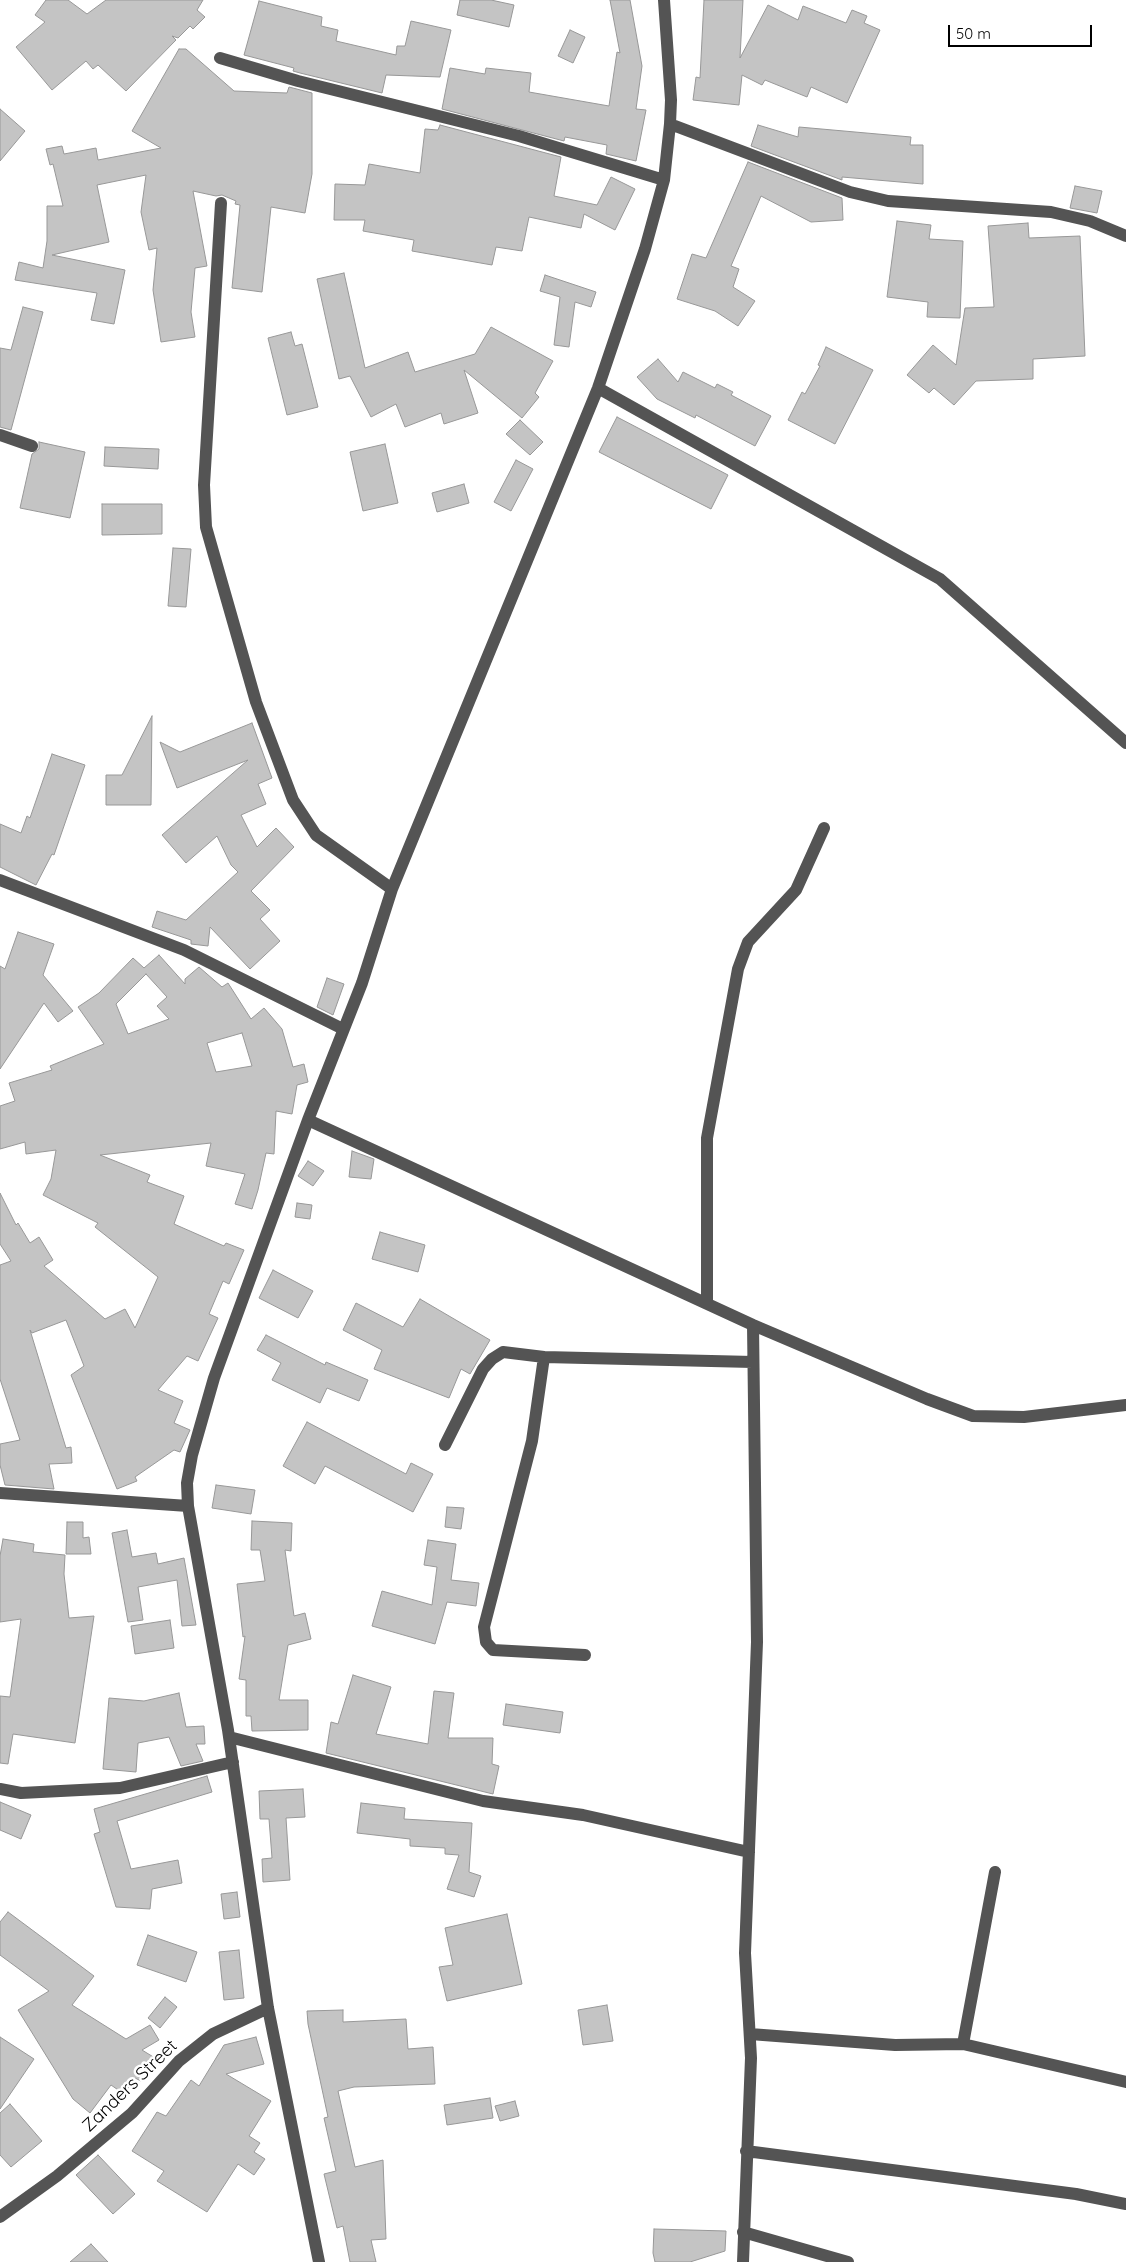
<!DOCTYPE html>
<html>
<head>
<meta charset="utf-8">
<style>
  body { margin:0 }
  #map { position:relative; width:1126px; height:2262px; overflow:hidden; background:#fff; font-family:Quicksand,sans-serif }
  canvas { display:block }
  .scale { position:absolute; left:948px; top:25px; width:144px; height:22px; box-sizing:border-box; border:2px solid #000; border-top:0; padding-left:6px; font-size:15px; line-height:18px; white-space:nowrap; color:#000; -webkit-text-stroke:4px #fff; paint-order:stroke }
</style>
</head>
<body>
<div id="map">
<canvas width="1126" height="2262"></canvas>
<div class="scale">50 m</div>
</div>
<script>
const ctx = document.querySelector('canvas').getContext('2d');
ctx.lineJoin = 'round';
function paint(path, color) { ctx.fillStyle = color; ctx.fill(path, 'evenodd'); }
const toPath = rows => new Path2D(rows.map(r => 'M' + r).join(''));
function trace(path, color, width, dash) { ctx.strokeStyle = color; ctx.lineWidth = width; ctx.lineCap = dash ? 'butt' : 'round'; ctx.setLineDash(dash || []); ctx.stroke(path); }
function drawText(font, color, halo, rows, align = 'center') {
  ctx.font = font + ' Quicksand,sans-serif'; ctx.lineWidth = 5; ctx.setLineDash([]); ctx.textBaseline = 'middle'; ctx.strokeStyle = halo; ctx.fillStyle = color; for (const [text, x, y, turn = 0] of rows) {
    ctx.save(); ctx.translate(x, y); ctx.rotate((+turn || 0) * Math.PI / 180); ctx.textAlign = isNaN(turn) ? turn : align; if (halo) ctx.strokeText(text, 0, 0); ctx.fillText(text, 0, 0); ctx.restore();
  }
}
const building = toPath([
  [46,0,68,0,87,14,106,0,203,0,197,10,205,17,193,29,190,26,178,38,172,36,176,40,126,91,98,65,93,69,86,61,52,90,16,47,45,22,35,15,46,0],
  [460,0,491,0,514,5,509,27,457,15,460,0],
  [610,0,630,0,642,66,636,109,646,110,636,161,606,154,607,145,565,137,564,141,442,109,450,68,485,74,486,68,531,73,529,92,609,106,617,52,620,53,610,0],
  [704,0,743,0,740,58,768,5,798,20,803,6,846,23,852,10,867,16,864,23,880,30,847,103,811,87,807,97,765,80,762,85,742,75,739,105,693,100,696,77,700,78,704,0],
  [259,1,322,17,321,26,338,30,336,41,396,55,397,46,405,46,411,21,451,30,440,77,386,75,382,93,300,73,293,71,294,68,244,55,259,1],
  [570,30,585,37,573,63,558,56,570,30],
  [179,49,186,49,234,91,287,93,289,87,312,93,312,174,305,213,271,207,262,292,232,288,240,205,235,204,236,201,222,195,216,196,193,191,207,266,195,268,191,312,195,337,161,342,153,290,157,248,149,250,141,212,146,175,97,185,109,242,52,255,125,270,114,324,91,320,97,293,15,280,19,262,43,268,47,241,47,206,63,206,53,164,50,165,46,149,62,146,64,154,96,148,98,160,161,148,132,131,179,49],
  [0,109,25,131,0,161,0,109],
  [440,125,561,157,554,196,597,205,611,177,635,189,615,230,584,214,581,228,529,217,522,251,496,247,492,265,412,251,414,240,363,231,365,220,334,220,335,184,365,185,369,164,420,173,425,129,438,130,440,125],
  [758,125,798,137,799,127,911,137,910,145,923,145,923,184,842,177,842,180,751,146,758,125],
  [748,162,842,198,843,220,811,222,761,196,731,266,739,269,733,287,755,301,738,326,715,311,677,299,692,254,706,258,748,162],
  [1075,186,1102,191,1097,213,1070,208,1075,186],
  [897,221,931,225,929,239,963,241,960,318,927,317,928,302,887,297,897,221],
  [1028,223,1029,238,1080,236,1085,356,1033,359,1033,379,976,381,954,405,934,388,929,393,907,375,933,345,956,365,965,308,994,307,988,226,1028,223],
  [344,273,365,368,408,352,415,372,475,354,491,327,553,361,535,393,539,397,522,418,464,370,478,413,444,424,441,413,405,427,396,404,371,417,350,376,339,379,317,279,344,273],
  [545,275,596,292,591,307,575,302,569,347,554,345,560,297,540,291,545,275],
  [23,307,43,312,11,430,0,427,0,348,11,350,23,307],
  [291,332,295,346,302,344,318,407,287,415,268,338,291,332],
  [826,347,873,370,835,444,788,420,802,392,805,394,820,366,818,365,826,347],
  [658,359,678,382,683,372,715,388,717,384,733,392,731,395,771,416,755,446,696,415,695,418,657,399,637,377,658,359],
  [617,417,728,475,711,509,599,452,617,417],
  [520,420,543,442,530,455,506,434,520,420],
  [39,442,85,452,70,518,20,508,32,454,39,449,39,442],
  [385,444,398,503,363,511,350,452,385,444],
  [105,447,159,449,158,469,104,466,105,447],
  [516,460,533,469,511,511,494,502,516,460],
  [464,484,469,503,437,512,432,493,464,484],
  [102,504,162,504,162,534,102,535,102,504],
  [173,548,191,549,186,607,168,606,173,548],
  [152,716,151,805,106,805,106,775,122,775,152,716],
  [252,723,272,778,258,784,266,804,241,815,257,847,276,828,294,847,251,891,270,910,260,919,280,941,250,969,210,927,208,946,191,944,191,940,152,927,157,911,186,920,238,872,231,865,217,836,186,863,162,835,248,760,177,788,160,742,180,752,252,723],
  [52,754,85,765,54,855,52,854,36,885,0,867,0,824,21,833,27,816,30,818,52,754],
  [18,932,54,944,43,975,73,1011,58,1022,44,1003,0,1069,0,966,5,969,18,932],
  [159,955,185,984,185,979,199,967,222,987,228,983,251,1019,264,1008,282,1029,293,1067,304,1064,308,1082,297,1085,292,1114,276,1111,274,1154,266,1153,258,1190,252,1209,235,1204,245,1174,206,1166,211,1143,100,1155,150,1175,147,1182,184,1196,174,1224,224,1246,226,1243,244,1250,229,1284,223,1281,209,1314,218,1318,198,1361,187,1356,158,1390,183,1401,174,1423,190,1430,180,1452,174,1450,135,1477,137,1481,117,1489,71,1375,84,1366,66,1320,32,1333,30,1330,66,1448,71,1447,72,1463,49,1464,54,1489,5,1485,0,1465,0,1444,20,1440,0,1379,0,1265,11,1261,0,1244,0,1193,16,1225,18,1223,30,1243,39,1237,53,1260,44,1266,105,1319,125,1309,135,1328,158,1277,95,1227,98,1223,43,1195,51,1179,56,1150,26,1154,25,1142,0,1149,0,1106,15,1101,9,1083,52,1070,50,1066,104,1044,78,1007,99,993,133,958,144,968,159,955],
  [146,974,167,997,157,1006,169,1019,128,1034,116,1004,146,974],
  [242,1033,252,1066,216,1072,207,1043,242,1033],
  [327,978,344,984,333,1015,317,1007,327,978],
  [352,1151,374,1159,371,1179,349,1177,352,1151],
  [308,1161,324,1171,313,1186,298,1176,308,1161],
  [297,1203,312,1205,310,1219,295,1217,297,1203],
  [380,1232,425,1245,418,1272,372,1259,380,1232],
  [273,1270,313,1291,298,1318,259,1298,273,1270],
  [420,1299,490,1340,470,1374,461,1369,449,1398,374,1369,382,1350,343,1330,356,1303,403,1327,420,1299],
  [266,1335,325,1365,326,1362,368,1380,359,1401,327,1388,320,1403,272,1380,281,1363,257,1350,266,1335],
  [307,1422,406,1474,411,1463,433,1474,413,1512,325,1466,315,1484,283,1466,307,1422],
  [216,1485,255,1490,251,1514,212,1508,216,1485],
  [447,1507,464,1508,461,1529,445,1527,447,1507],
  [252,1521,292,1523,291,1551,285,1550,294,1616,305,1613,311,1639,288,1645,279,1700,308,1700,308,1730,252,1731,251,1716,246,1716,246,1680,239,1679,245,1636,243,1637,237,1584,265,1581,260,1550,251,1550,252,1521],
  [67,1522,83,1522,83,1538,89,1537,91,1554,66,1554,67,1522],
  [127,1530,132,1557,156,1553,158,1564,184,1558,196,1625,182,1626,177,1580,138,1587,143,1620,128,1622,112,1533,127,1530],
  [3,1539,34,1544,33,1552,65,1555,64,1574,69,1618,94,1616,75,1743,13,1734,8,1764,0,1763,0,1696,10,1697,21,1619,0,1622,0,1556,3,1539],
  [428,1540,456,1544,451,1580,479,1583,476,1606,447,1602,435,1644,372,1626,382,1591,432,1605,437,1567,424,1565,428,1540],
  [170,1620,174,1648,135,1654,131,1626,170,1620],
  [353,1675,391,1687,376,1734,428,1744,434,1691,454,1693,448,1738,493,1738,492,1764,499,1766,493,1794,326,1753,331,1722,338,1724,353,1675],
  [179,1693,186,1727,204,1726,205,1744,196,1744,203,1761,181,1766,169,1737,138,1743,136,1772,103,1769,109,1698,144,1701,179,1693],
  [506,1704,563,1712,560,1733,503,1725,506,1704],
  [207,1776,212,1792,117,1821,131,1869,178,1860,182,1883,152,1889,150,1909,116,1907,94,1834,100,1832,94,1809,207,1776],
  [303,1789,305,1817,286,1818,290,1880,263,1882,262,1859,272,1858,269,1819,260,1819,259,1791,303,1789],
  [0,1802,31,1815,21,1839,0,1830,0,1802],
  [361,1803,405,1808,404,1819,472,1823,469,1872,481,1876,474,1897,447,1889,459,1855,445,1854,445,1848,410,1846,410,1839,357,1833,361,1803],
  [237,1892,240,1917,224,1919,221,1894,237,1892],
  [8,1912,94,1976,72,2005,126,2039,150,2025,159,2040,142,2050,155,2058,141,2081,135,2078,124,2094,111,2085,90,2113,73,2099,18,2010,49,1991,0,1955,0,1922,8,1912],
  [507,1914,522,1984,447,2001,439,1967,453,1965,445,1928,507,1914],
  [148,1935,197,1952,186,1982,137,1965,148,1935],
  [239,1950,244,1998,224,2000,219,1952,239,1950],
  [165,1997,177,2007,160,2028,148,2018,165,1997],
  [607,2005,613,2041,583,2045,578,2010,607,2005],
  [343,2010,343,2022,406,2019,408,2049,433,2047,435,2084,354,2087,338,2091,355,2167,383,2160,386,2239,371,2240,376,2262,350,2262,343,2226,337,2228,324,2174,336,2171,324,2118,328,2117,308,2024,307,2011,343,2010],
  [0,2037,34,2059,0,2109,0,2037],
  [256,2037,264,2064,226,2074,271,2101,249,2136,260,2143,254,2152,265,2159,254,2175,238,2164,207,2212,157,2181,164,2171,132,2151,157,2112,166,2116,191,2080,199,2086,224,2045,256,2037],
  [490,2098,493,2118,447,2125,444,2105,490,2098],
  [515,2101,519,2116,500,2121,495,2106,515,2101],
  [10,2104,42,2141,11,2167,0,2155,0,2113,10,2104],
  [98,2155,135,2194,113,2214,76,2175,98,2155],
  [654,2229,726,2231,725,2251,690,2262,655,2262,653,2253,654,2229],
  [91,2244,108,2262,70,2262,91,2244]
]);
const minor = toPath([
  [220,58,298,81,519,136,664,180],
  [670,124,850,192,888,201,1051,212,1090,221,1126,236],
  [221,203,204,485,206,527,256,702,293,800,316,835,392,889],
  [598,388,940,579,1126,743],
  [0,435,32,446],
  [0,880,184,950,343,1029],
  [308,1120,753,1325,927,1399,973,1416,1024,1417,1126,1405],
  [707,1303,707,1138,738,969,748,942,796,890,824,828],
  [445,1445,483,1369,492,1359,503,1352,544,1357],
  [0,1493,188,1506],
  [585,1655,493,1650,486,1642,484,1627,532,1441,544,1357,753,1362],
  [229,1737,483,1801,583,1815,749,1852],
  [0,1789,21,1793,120,1788,233,1762],
  [750,2034,895,2045,963,2044,1126,2082],
  [963,2044,995,1872],
  [746,2151,1076,2194,1126,2204],
  [0,2217,57,2176,132,2113,179,2061,213,2034,268,2008],
  [743,2232,848,2262],
  [319,2262,268,2008,228,1730,188,1506,187,1483,192,1455,214,1378,308,1120,362,983,392,889,598,388,645,249,664,180,670,124,671,100,664,0],
  [743,2262,751,2058,745,1953,757,1642,753,1325]
]);
const streetNames = [
  ["Zanders Street",130,2086,-44]
];
paint(building, '#c4c4c4');
trace(building, '#989898', 1);
trace(minor, '#545454', 12);
drawText('18px', '#000', '#fff', streetNames);
</script>
</body>
</html>
